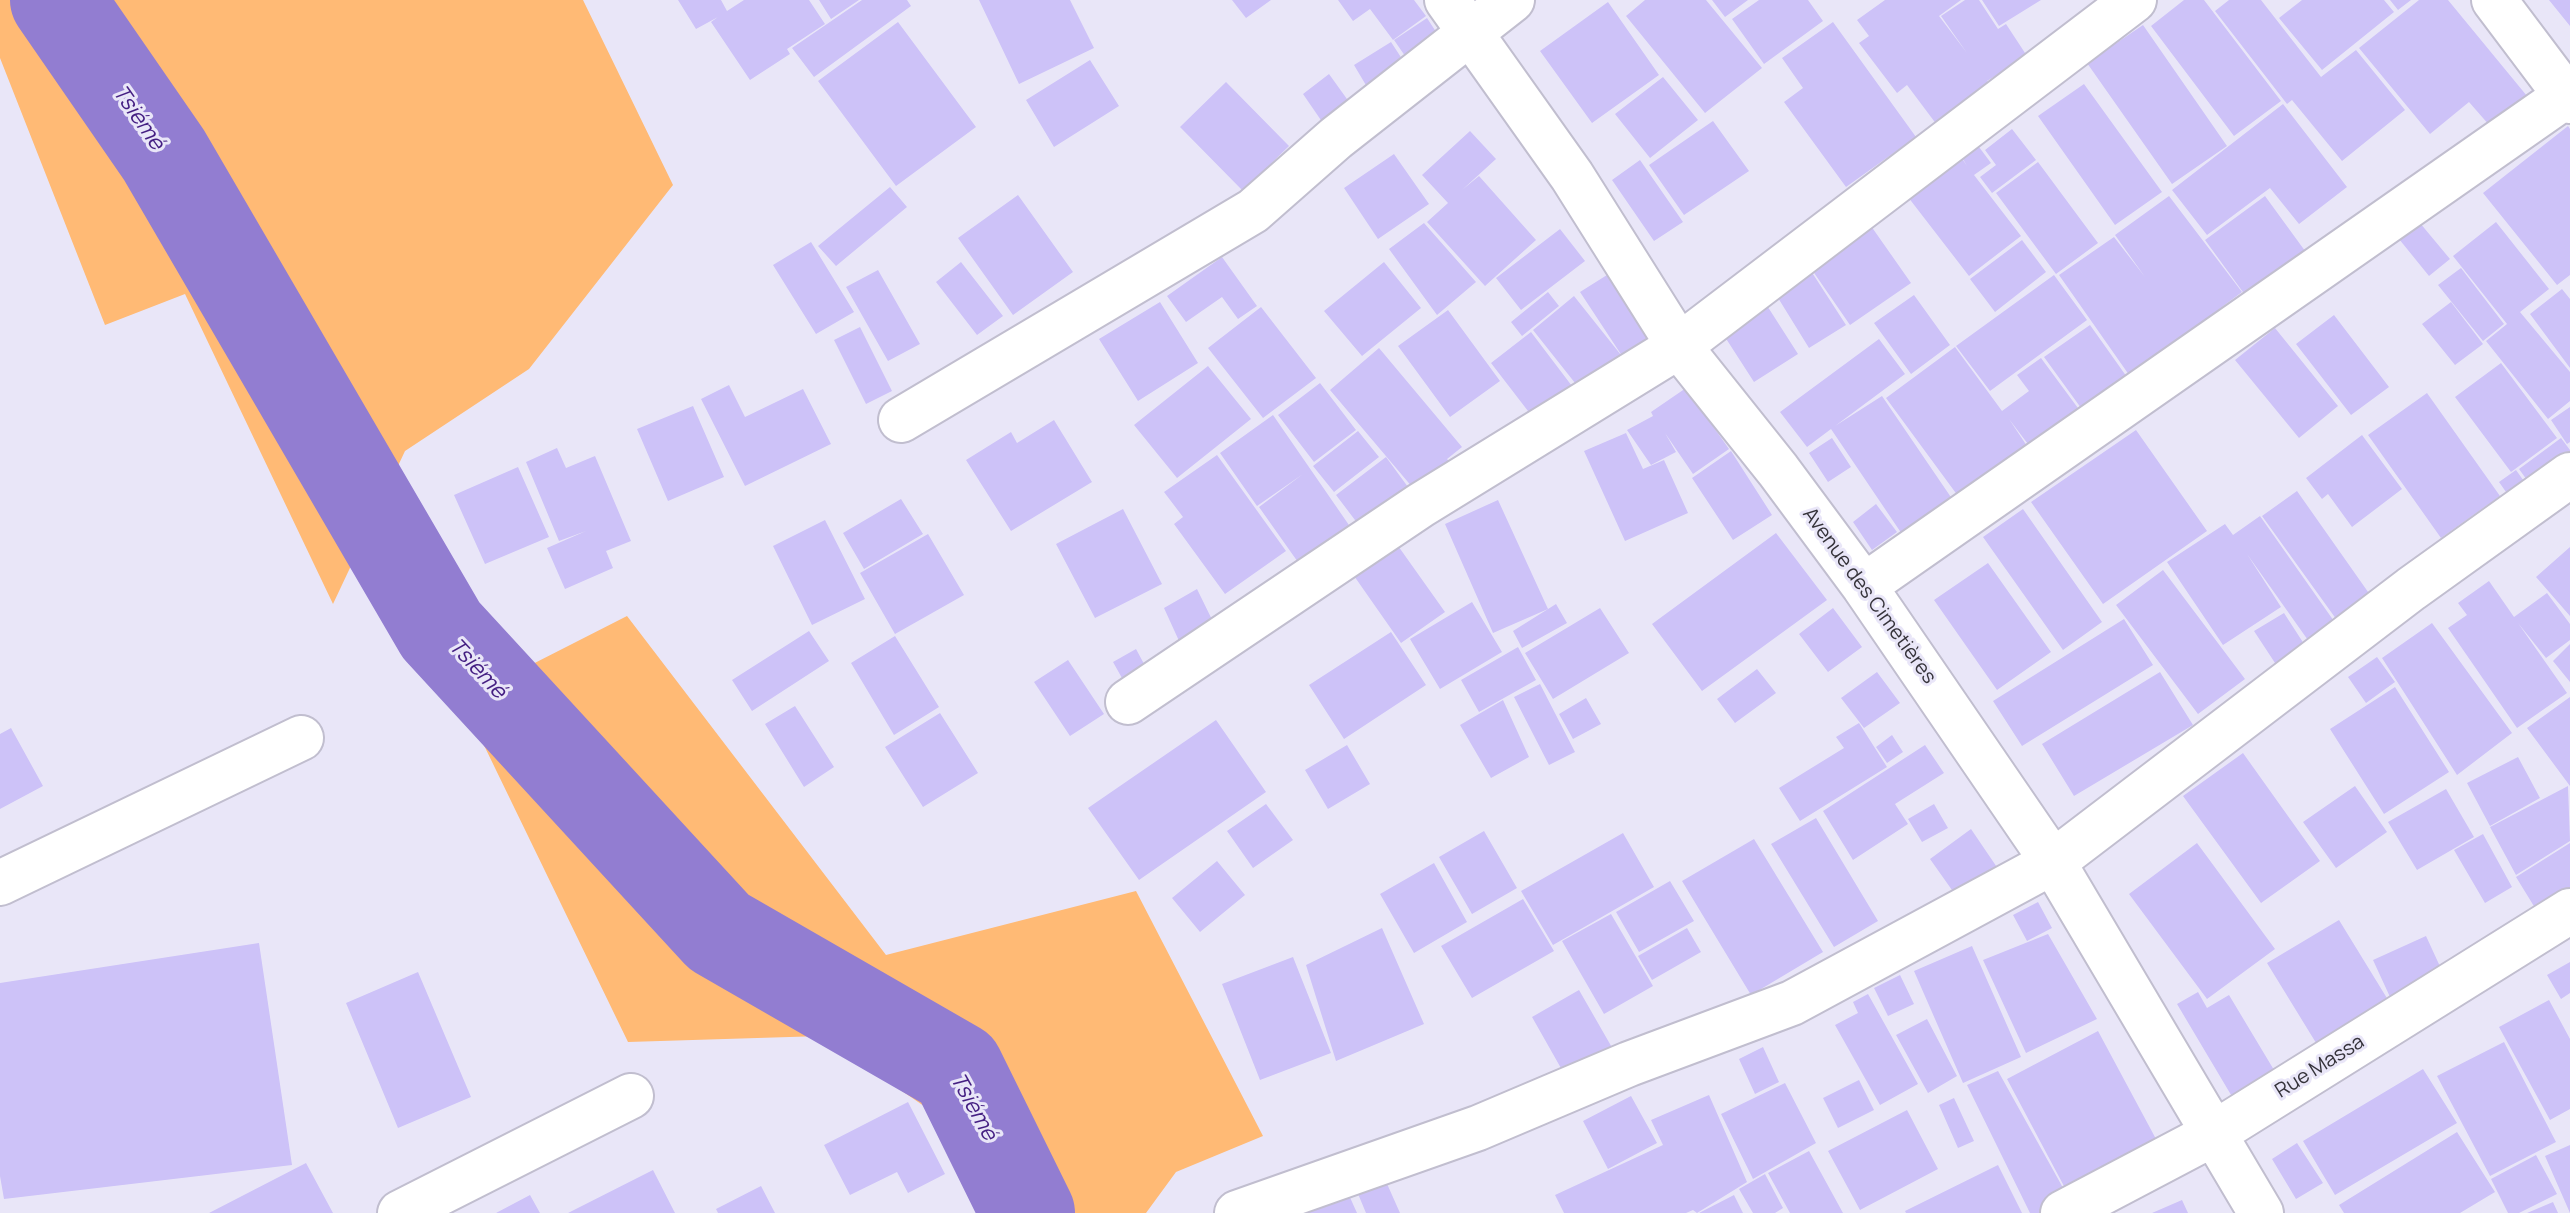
<!DOCTYPE html>
<html>
<head>
<meta charset="utf-8">
<style>
  body { margin:0 }
  canvas { display:block; background:#e9e6f8 }
</style>
</head>
<body>
<canvas width="2570" height="1213"></canvas>
<script>
const ctx = document.querySelector('canvas').getContext('2d');
ctx.lineJoin = 'round';
function paint(path, color) { ctx.fillStyle = color; ctx.fill(path, 'evenodd'); }
const toPath = rows => new Path2D(rows.map(r => 'M' + r).join(''));
function trace(path, color, width, dash) { ctx.strokeStyle = color; ctx.lineWidth = width; ctx.lineCap = dash ? 'butt' : 'round'; ctx.setLineDash(dash || []); ctx.stroke(path); }
function drawText(font, color, halo, rows, align = 'center') {
  ctx.font = font + ' Manrope,sans-serif'; ctx.lineWidth = 6; ctx.setLineDash([]); ctx.textBaseline = 'middle'; ctx.strokeStyle = halo; ctx.fillStyle = color; for (const [text, x, y, turn = 0] of rows) {
    ctx.save(); ctx.translate(x, y); ctx.rotate((+turn || 0) * Math.PI / 180); ctx.textAlign = isNaN(turn) ? turn : align; if (halo) ctx.strokeText(text, 0, 0); ctx.fillText(text, 0, 0); ctx.restore();
  }
}
const green = toPath([
  [0,0,583,0,673,185,529,369,405,451,333,604,185,294,105,325,0,58],
  [627,616,886,955,1136,891,1263,1136,1176,1172,1146,1213,982,1213,937,1115,822,1036,628,1042,462,700]
]);
const river = toPath([
  [57,0,164,155,441,630,719,932,957,1069,1028,1213]
]);
const building = toPath([
  [678,0,721,0,727,11,744,0,809,0,825,24,787,49,790,54,750,80,711,22,718,17,696,29],
  [819,0,859,0,831,19],
  [862,0,907,0,911,6,814,77,792,48],
  [979,0,1070,0,1094,48,1019,84],
  [1232,0,1271,0,1246,18],
  [1338,0,1414,0,1426,16,1393,40,1370,9,1353,21],
  [1645,0,1706,0,1762,68,1705,113,1626,16],
  [1712,0,1748,0,1725,17],
  [1759,0,1808,0,1823,21,1764,64,1732,19],
  [1885,0,1961,0,1939,16,1967,53,1941,16,1965,0,1979,0,1998,29,2006,24,2027,56,1987,81,1994,90,1940,129,1907,85,1897,93,1859,43,1869,36,1857,20],
  [1982,0,2041,0,1999,26],
  [2184,0,2204,0,2281,101,2234,136,2151,26],
  [2229,0,2261,0,2321,77,2356,50,2405,110,2342,161,2292,100,2287,104,2215,11],
  [2302,0,2384,0,2394,12,2322,70,2279,18],
  [2390,0,2411,0,2398,10],
  [2419,0,2448,0,2527,96,2490,126,2469,102,2430,134,2359,48],
  [2549,0,2570,0,2570,26],
  [1608,2,1659,75,1592,123,1540,51],
  [1427,18,1444,44,1412,66,1394,40],
  [898,22,976,127,896,186,818,81],
  [1833,22,1916,137,1846,187,1784,102,1803,88,1782,58],
  [2143,25,2227,146,2172,184,2087,63],
  [1391,42,1408,68,1370,92,1354,65],
  [1090,60,1119,106,1054,147,1026,100],
  [1329,74,1352,106,1325,126,1303,94],
  [1663,77,1698,120,1650,158,1615,114],
  [1226,82,1289,146,1243,191,1180,127],
  [2084,84,2162,192,2115,225,2038,116],
  [2283,104,2347,187,2299,224,2270,188,2207,235,2172,190],
  [1713,121,1749,171,1684,215,1649,165],
  [2568,126,2570,129,2570,275,2557,285,2483,193],
  [2012,129,2036,160,1992,193,1980,177,1996,165,1985,150],
  [1470,131,1496,159,1462,190,1479,176,1536,240,1485,286,1427,222,1448,203,1422,175],
  [1979,147,1991,163,1974,175,2021,236,1969,276,1908,197,1961,157,1967,166,1963,159],
  [1394,154,1429,204,1378,239,1344,188],
  [1640,160,1683,222,1654,241,1612,180],
  [2038,162,2098,243,2056,274,1996,193],
  [890,187,907,207,836,266,818,246],
  [1018,195,1073,272,1013,315,958,238],
  [2169,196,2242,292,2187,333,2191,338,2134,382,2059,275,2114,237,2145,277,2115,235],
  [2265,196,2308,255,2248,299,2205,240],
  [2496,222,2549,289,2520,312,2570,372,2570,401,2548,419,2486,341,2507,324,2453,256],
  [1424,223,1476,282,1437,315,1389,249],
  [2420,223,2450,259,2429,276,2399,239],
  [1871,226,1911,283,1850,325,1810,267],
  [1560,229,1585,261,1521,310,1496,278],
  [2022,240,2046,272,1995,312,1970,279],
  [811,242,854,312,816,334,773,265],
  [1222,257,1257,306,1238,319,1222,297,1186,322,1167,296],
  [961,262,1003,316,977,335,936,282],
  [1384,262,1421,308,1362,356,1324,311],
  [2461,268,2504,324,2483,341,2438,285],
  [878,270,920,344,888,361,846,287],
  [1811,271,1846,325,1809,348,1775,293],
  [1607,275,1660,354,1632,371,1580,292],
  [2054,275,2087,320,1990,391,1956,346],
  [2562,289,2570,299,2570,368,2530,314],
  [1757,290,1798,354,1754,382,1714,320],
  [1548,292,1559,306,1522,336,1511,322],
  [1914,295,1950,345,1911,374,1874,323],
  [1574,296,1621,355,1579,388,1533,330],
  [1160,302,1198,363,1138,401,1099,339],
  [2451,302,2483,344,2455,365,2422,324],
  [1261,307,1316,378,1263,418,1208,348],
  [1448,310,1500,381,1450,417,1398,346],
  [2334,315,2389,387,2351,415,2296,344],
  [2090,325,2134,387,2089,419,2044,357],
  [860,327,892,391,866,404,834,340],
  [2275,328,2338,406,2299,438,2235,360],
  [1531,332,1578,394,1538,424,1491,363],
  [1879,339,1905,374,1835,426,1882,396,1959,509,1908,543,1831,429,1807,447,1780,412],
  [1955,347,2002,411,2029,391,2017,375,2041,358,2089,423,2040,460,2009,419,2027,446,1958,496,1886,398],
  [1379,348,1462,447,1447,459,1458,472,1424,501,1330,390],
  [2501,363,2557,438,2511,472,2455,397],
  [1208,366,1251,419,1177,478,1134,425],
  [1320,383,1356,430,1314,462,1278,415],
  [729,385,745,417,803,389,831,444,745,486,701,399],
  [1686,388,1729,449,1693,474,1665,433,1676,452,1651,465,1627,430,1653,416,1651,412],
  [2427,393,2500,496,2441,538,2368,435],
  [693,406,724,477,668,501,637,429],
  [2570,407,2570,442,2567,444,2551,420],
  [1273,415,1351,528,1300,565,1259,507,1303,474,1257,506,1220,453],
  [1054,420,1092,482,1011,531,966,460,1011,432,1017,443],
  [2136,430,2207,531,2103,604,2031,502],
  [1358,431,1379,457,1334,492,1313,466],
  [1626,433,1643,469,1664,460,1688,513,1625,541,1584,451],
  [2362,435,2402,489,2352,527,2328,494,2322,499,2306,478],
  [1832,438,1851,467,1828,482,1809,453],
  [2561,438,2570,450,2570,471,2537,494,2519,469],
  [557,448,566,468,595,456,631,541,606,551,613,568,565,589,547,548,586,531,559,541,526,462],
  [1731,451,1772,515,1733,540,1692,478],
  [1217,455,1286,551,1225,594,1174,524,1183,517,1164,492],
  [1386,457,1408,487,1358,524,1336,495],
  [518,467,549,537,485,564,454,495],
  [2516,470,2536,498,2518,509,2499,482],
  [2297,491,2373,599,2339,623,2262,516],
  [901,499,923,534,864,569,843,533],
  [1498,500,1548,609,1493,633,1445,524],
  [1876,504,1897,532,1872,550,1853,522],
  [1123,509,1162,584,1095,618,1056,544],
  [2023,509,2102,622,2063,650,1983,537],
  [2260,516,2336,624,2310,643,2247,554,2281,607,2223,645,2167,562,2225,524,2233,535],
  [825,520,865,599,812,625,773,546],
  [1776,533,1827,600,1702,691,1652,624],
  [928,534,964,595,895,634,860,573],
  [1396,543,1445,612,1401,643,1352,573],
  [2570,547,2570,616,2536,577],
  [1988,563,2051,652,1997,690,1934,600],
  [2163,570,2245,679,2198,714,2116,605],
  [2489,581,2514,617,2547,593,2570,624,2570,640,2546,658,2518,623,2567,693,2517,728,2448,628,2467,615,2458,603],
  [1197,589,1221,638,1185,654,1164,608],
  [1472,602,1502,652,1440,689,1410,639],
  [1556,604,1567,623,1522,648,1513,631],
  [1600,608,1629,653,1553,699,1525,653],
  [1833,608,1862,647,1828,672,1799,634],
  [2284,613,2306,647,2277,666,2254,631],
  [2124,619,2153,665,2022,746,1993,701],
  [2432,623,2512,733,2457,775,2382,658],
  [809,631,829,661,752,711,732,680],
  [1391,632,1426,685,1344,739,1309,685],
  [895,636,939,707,894,735,851,663],
  [2570,644,2570,682,2553,661],
  [1518,647,1536,680,1479,712,1461,680],
  [1136,649,1150,675,1127,687,1113,662],
  [2377,657,2395,682,2366,703,2348,677],
  [1068,660,1104,714,1070,736,1034,682],
  [1757,669,1776,693,1735,723,1717,699],
  [1877,672,1900,703,1864,728,1841,698],
  [2160,672,2193,725,2074,796,2042,744],
  [1540,684,1575,752,1549,765,1514,697],
  [2395,687,2449,772,2384,814,2330,729],
  [2570,697,2570,786,2527,728],
  [1586,698,1601,724,1573,739,1559,714],
  [1503,700,1529,757,1491,778,1460,725],
  [795,706,834,767,804,787,765,724],
  [940,713,978,773,923,807,885,747],
  [1216,720,1266,792,1139,880,1088,808],
  [1859,723,1887,767,1800,821,1779,788,1844,748,1836,737],
  [11,728,43,786,0,809,0,734],
  [1892,735,1903,752,1887,763,1876,747],
  [1347,745,1370,784,1328,809,1305,770],
  [1925,745,1944,773,1895,804,1908,824,1853,860,1823,811],
  [2243,753,2320,861,2261,903,2183,796],
  [2518,757,2540,798,2490,826,2467,783],
  [2355,786,2387,832,2336,868,2303,822],
  [2568,786,2570,841,2516,875,2490,827],
  [2446,789,2474,837,2417,870,2388,822],
  [1266,804,1293,840,1253,868,1227,831],
  [1934,804,1948,828,1922,842,1908,819],
  [1816,818,1878,921,1834,947,1771,844],
  [1971,829,2007,882,1964,907,1930,859],
  [1484,831,1517,888,1472,914,1439,857],
  [1623,833,1654,887,1553,945,1521,891],
  [2483,834,2512,887,2485,903,2454,850],
  [1754,839,1823,952,1751,995,1682,881],
  [2197,843,2275,949,2207,999,2129,894],
  [2570,843,2570,898,2540,916,2516,877],
  [1217,861,1245,895,1200,932,1172,898],
  [1434,863,1467,922,1414,953,1380,894],
  [1670,881,1694,921,1639,952,1616,912],
  [1523,899,1554,951,1472,998,1441,946],
  [2038,902,2052,928,2027,941,2013,915],
  [1611,914,1653,986,1604,1014,1562,941],
  [2339,920,2393,1008,2321,1051,2267,963],
  [1382,928,1424,1024,1336,1061,1306,965],
  [1687,928,1701,952,1652,980,1638,956],
  [2048,934,2097,1019,2026,1053,1983,960],
  [2426,936,2449,986,2396,1010,2373,960],
  [259,943,292,1165,4,1199,0,1176,0,983],
  [1972,946,2021,1057,1963,1083,1914,971],
  [1293,957,1331,1053,1260,1080,1222,984],
  [2570,962,2570,993,2561,999,2547,975],
  [418,972,471,1097,398,1128,346,1003],
  [1900,975,1914,1004,1888,1016,1874,988],
  [1579,990,1614,1051,1566,1077,1532,1017],
  [2198,992,2207,1008,2229,995,2283,1085,2240,1110,2177,1004],
  [1868,994,1918,1084,1880,1105,1835,1025,1858,1013,1853,1002],
  [2549,1000,2570,1039,2570,1109,2550,1120,2499,1027],
  [1927,1019,1957,1076,1928,1093,1896,1035],
  [2098,1031,2156,1139,2065,1188,2007,1079],
  [2504,1042,2556,1142,2490,1176,2437,1076],
  [1763,1047,1779,1082,1755,1094,1739,1059],
  [2423,1069,2457,1123,2335,1195,2303,1141],
  [1998,1071,2072,1204,2052,1213,2030,1213,1967,1085],
  [1859,1080,1874,1110,1838,1128,1823,1098],
  [1785,1083,1816,1143,1753,1179,1721,1114],
  [1709,1095,1747,1182,1697,1213,1693,1210,1686,1213,1564,1213,1555,1195,1663,1145,1651,1120],
  [1631,1096,1657,1143,1608,1169,1583,1121],
  [1954,1098,1974,1141,1958,1148,1939,1105],
  [908,1102,945,1174,908,1193,897,1172,850,1195,824,1145],
  [1907,1110,1938,1169,1860,1210,1828,1151],
  [2457,1132,2495,1192,2460,1213,2344,1213,2339,1205],
  [2297,1143,2323,1183,2296,1199,2272,1159],
  [2570,1145,2570,1213,2545,1156],
  [1809,1151,1843,1213,1790,1213,1768,1173],
  [2536,1155,2557,1194,2519,1213,2508,1213,2491,1179],
  [306,1163,333,1213,209,1213],
  [1998,1165,2022,1213,1906,1213,1905,1211],
  [653,1170,675,1213,568,1213],
  [1765,1174,1783,1208,1775,1213,1753,1213,1739,1189],
  [1384,1177,1400,1213,1366,1213,1356,1189],
  [761,1186,775,1213,718,1213,716,1209],
  [1348,1193,1357,1213,1302,1213],
  [530,1195,540,1213,496,1213],
  [1734,1195,1743,1213,1699,1213],
  [2182,1200,2188,1213,2152,1213],
  [2553,1202,2558,1213,2527,1213]
]);
const street = toPath([
  [1447,0,1572,176,1679,346,1778,470,1864,586,2053,862,2261,1213],
  [2494,0,2570,101],
  [901,420,1253,211,1336,138,1512,0],
  [1864,586,2570,93],
  [1128,702,1421,505,1679,346,2134,0],
  [0,883,301,738],
  [400,1213,631,1096],
  [1237,1213,1478,1128,1629,1064,1792,1003,2053,862,2411,589,2570,475],
  [2063,1213,2213,1134,2570,911]
]);
const streetNames = [
  ["Avenue des Cimetières",1869,596,54],
  ["Rue Massa",2320,1067,-32]
];
const waterNames = [
  ["Tsiémé",138,118,55],
  ["Tsiémé",477,669,47],
  ["Tsiémé",973,1107,61]
];
paint(green, '#ffba75');
trace(river, '#927dd1', 94);
paint(building, '#cdc2f8');
trace(street, '#c1becf', 48);
trace(street, '#fff', 44);
drawText('20px', '#35333a', '#e9e6f8', streetNames);
drawText('italic 22px', '#441e82', '#e9e6f8', waterNames);
</script>
</body>
</html>
